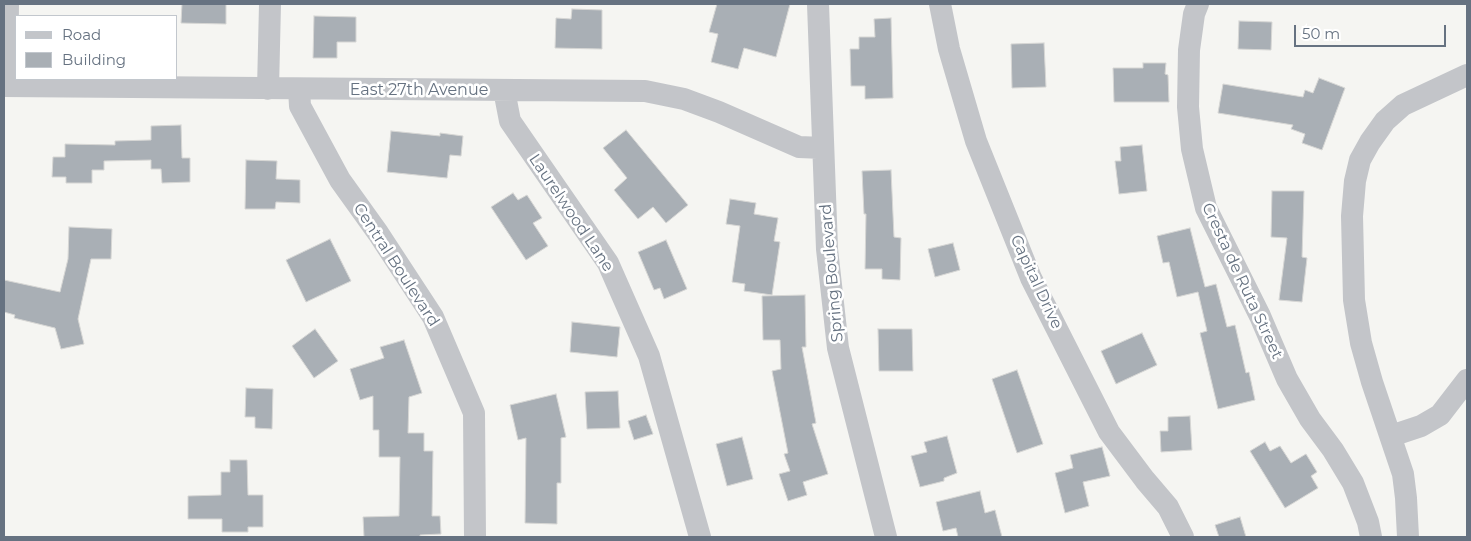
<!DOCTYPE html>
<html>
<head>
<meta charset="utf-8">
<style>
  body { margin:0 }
  #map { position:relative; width:1471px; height:541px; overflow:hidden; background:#f5f5f2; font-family:Montserrat,sans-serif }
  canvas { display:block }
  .frame { position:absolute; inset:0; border:5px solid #667281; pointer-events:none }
  .legend { position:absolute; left:15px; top:15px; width:162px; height:65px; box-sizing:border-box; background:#fff; border:1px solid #c2c7cd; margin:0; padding:6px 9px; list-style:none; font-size:15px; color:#667281 }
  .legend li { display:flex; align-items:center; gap:10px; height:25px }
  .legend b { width:25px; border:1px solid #c2c7cd }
  .scale { position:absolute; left:1294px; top:25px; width:152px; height:22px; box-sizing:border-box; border:2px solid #667281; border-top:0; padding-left:6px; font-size:15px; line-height:18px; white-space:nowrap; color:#667281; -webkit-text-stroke:4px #fff; paint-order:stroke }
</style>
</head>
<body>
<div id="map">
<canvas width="1471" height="541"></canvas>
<div class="frame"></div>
<ul class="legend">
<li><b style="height:6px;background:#c3c5c9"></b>Road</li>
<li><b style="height:14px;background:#a9afb5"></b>Building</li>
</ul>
<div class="scale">50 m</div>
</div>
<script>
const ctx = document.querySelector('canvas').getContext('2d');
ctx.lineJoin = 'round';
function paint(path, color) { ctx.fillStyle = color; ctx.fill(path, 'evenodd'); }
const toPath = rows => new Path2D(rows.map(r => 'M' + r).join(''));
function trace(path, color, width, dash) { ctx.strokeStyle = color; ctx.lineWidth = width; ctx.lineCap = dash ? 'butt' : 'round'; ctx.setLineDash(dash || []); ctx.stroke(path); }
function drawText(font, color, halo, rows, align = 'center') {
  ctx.font = font + ' Montserrat,sans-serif'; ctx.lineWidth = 5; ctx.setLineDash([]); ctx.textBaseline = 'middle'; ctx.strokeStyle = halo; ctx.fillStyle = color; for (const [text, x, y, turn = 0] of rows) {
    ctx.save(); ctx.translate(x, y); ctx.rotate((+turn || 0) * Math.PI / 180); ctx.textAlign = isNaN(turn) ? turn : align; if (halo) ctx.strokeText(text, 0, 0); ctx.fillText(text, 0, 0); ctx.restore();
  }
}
const building = toPath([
  [182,4,226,4,226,24,181,23,182,4],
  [717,4,790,4,776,57,744,48,738,69,711,62,718,34,709,32,717,4],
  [572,9,602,10,602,49,555,48,556,18,571,19,572,9],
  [314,16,356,17,356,42,337,42,337,58,313,58,314,16],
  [891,18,893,98,865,99,865,86,851,86,850,49,859,49,859,37,875,37,874,19,891,18],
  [1239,21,1272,22,1271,50,1238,49,1239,21],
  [1044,43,1046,87,1012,88,1011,44,1044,43],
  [1143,63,1166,63,1165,74,1168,75,1169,102,1114,102,1113,68,1143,68,1143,63],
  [1319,78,1345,88,1322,150,1302,143,1305,134,1291,129,1293,125,1218,113,1223,84,1303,97,1305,90,1313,93,1319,78],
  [181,125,182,158,190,158,190,182,162,183,161,169,151,169,151,160,104,161,104,170,92,170,92,183,66,183,66,177,52,177,53,157,65,157,65,144,115,145,115,141,151,140,151,126,181,125],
  [626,130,688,205,666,223,653,207,638,219,614,190,627,178,603,148,626,130],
  [391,131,440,136,440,133,463,136,461,156,450,155,447,178,387,172,391,131],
  [1142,145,1147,191,1119,194,1115,161,1121,161,1120,147,1142,145],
  [246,160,277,161,276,179,300,180,300,203,276,202,275,209,245,209,246,160],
  [891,170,894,237,901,238,900,280,882,279,882,269,865,269,866,214,864,214,862,171,891,170],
  [1272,191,1304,191,1302,257,1307,258,1302,302,1279,300,1287,238,1271,237,1272,191],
  [513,193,518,200,527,195,542,218,533,223,548,246,526,260,491,207,513,193],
  [730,199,756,203,754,214,778,218,774,241,780,242,772,295,744,291,745,284,732,282,740,226,726,224,730,199],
  [69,227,112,229,111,259,91,259,78,319,84,344,61,349,55,328,14,318,15,315,4,312,4,280,60,292,68,259,69,227],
  [1190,228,1205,287,1216,284,1227,327,1235,325,1246,373,1249,372,1255,400,1218,409,1200,333,1207,331,1198,292,1177,297,1169,262,1163,263,1157,236,1190,228],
  [330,239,351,281,306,302,286,260,330,239],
  [666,240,687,289,664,299,660,288,654,290,638,252,666,240],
  [953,243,960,270,935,277,928,249,953,243],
  [805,295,806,347,802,347,816,423,812,424,828,474,803,482,807,495,788,501,779,474,790,471,784,454,788,453,772,371,781,369,780,340,763,340,762,296,805,295],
  [572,322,620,327,617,357,570,352,572,322],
  [315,329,338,361,314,378,292,346,315,329],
  [878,329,912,329,913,371,879,371,878,329],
  [1142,333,1157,365,1116,384,1101,351,1142,333],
  [404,340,422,393,409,397,408,433,424,433,424,451,433,451,432,516,440,516,441,534,420,535,420,537,364,537,363,517,399,516,400,457,379,457,379,430,373,430,373,396,360,400,350,369,384,358,380,347,404,340],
  [1017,370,1043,444,1017,453,992,379,1017,370],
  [246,388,273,389,272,429,255,428,255,417,245,417,246,388],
  [618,391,620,428,587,429,585,392,618,391],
  [556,394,566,437,561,438,561,483,557,483,557,524,525,523,526,438,518,440,510,405,556,394],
  [646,415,653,434,634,440,628,421,646,415],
  [1190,416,1192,450,1161,452,1160,431,1168,431,1168,417,1190,416],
  [947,436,957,473,944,478,944,481,920,487,911,456,927,452,924,442,947,436],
  [742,437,753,479,727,486,716,444,742,437],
  [1265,442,1270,451,1280,446,1291,463,1306,454,1317,472,1311,476,1318,488,1285,508,1250,451,1265,442],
  [1102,447,1110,476,1083,482,1089,506,1065,513,1055,473,1073,468,1070,455,1102,447],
  [230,460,247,460,248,495,263,495,263,527,248,527,248,532,222,532,222,519,188,519,188,496,221,495,221,472,230,472,230,460],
  [980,491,985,513,995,510,1002,537,958,537,956,528,943,531,936,502,980,491],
  [1240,517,1246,537,1219,537,1215,525,1240,517]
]);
const minor = toPath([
  [818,4,827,249,838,348,886,537],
  [940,4,949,49,976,141,1031,278,1109,432,1145,480,1168,507,1183,537],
  [1198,4,1194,14,1189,50,1188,107,1192,149,1206,208,1260,316,1287,379,1310,419,1333,450,1353,483,1368,522,1371,537],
  [4,86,645,91,684,99,719,112,799,147,823,148],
  [7,86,8,4],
  [268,89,270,4],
  [299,89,300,106,340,180,378,233,433,317,474,413,475,537],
  [504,90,510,121,608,263,649,356,700,537],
  [1391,436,1421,426,1440,415,1467,380],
  [1408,537,1406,498,1403,474,1372,382,1361,343,1354,300,1352,216,1355,181,1360,160,1370,142,1385,121,1403,105,1467,75]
]);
const streetNames = [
  ["East 27th Avenue",419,90],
  ["Laurelwood Lane",571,213,56],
  ["Central Boulevard",396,265,57],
  ["Spring Boulevard",832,273,-95],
  ["Cresta de Ruta Street",1242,281,65],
  ["Capital Drive",1036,282,65]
];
paint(building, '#a9afb5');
trace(building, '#d6d6d4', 1);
trace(minor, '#c3c5c9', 22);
drawText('16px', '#667281', '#fff', streetNames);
</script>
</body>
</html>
